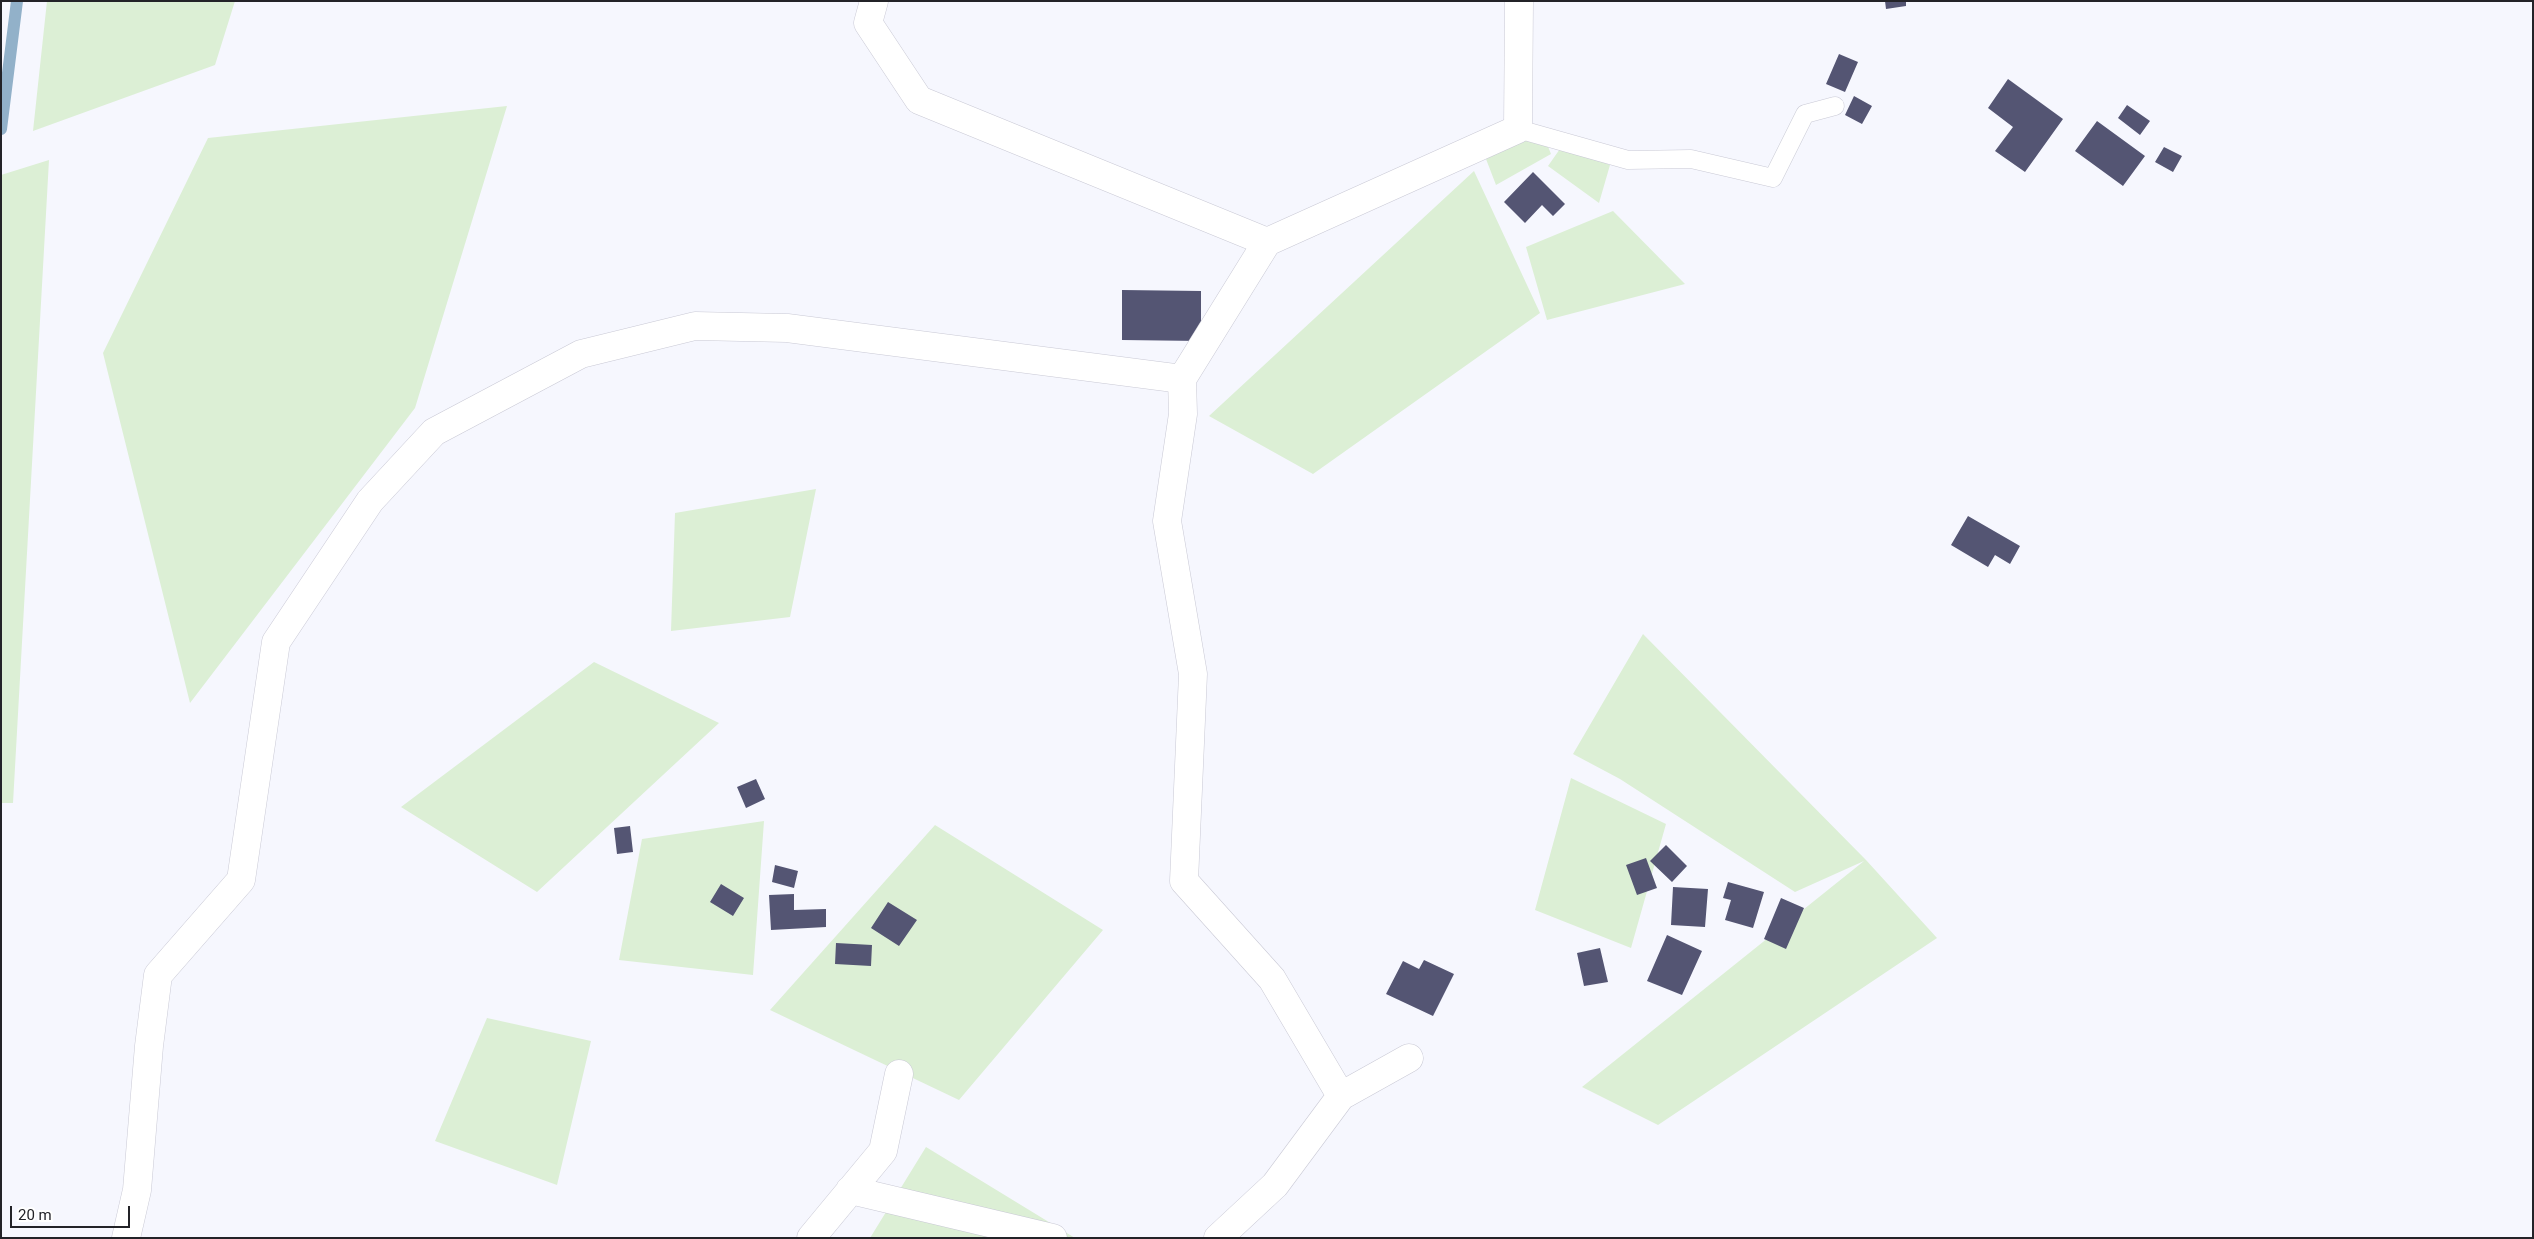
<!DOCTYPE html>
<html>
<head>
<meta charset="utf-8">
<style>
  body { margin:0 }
  #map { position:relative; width:2534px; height:1239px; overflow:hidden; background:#f6f7fe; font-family:Roboto,sans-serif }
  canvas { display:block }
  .frame { position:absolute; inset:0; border:2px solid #232328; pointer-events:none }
  .scale { position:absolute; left:10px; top:1206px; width:120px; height:22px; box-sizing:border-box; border:2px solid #232328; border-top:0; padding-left:6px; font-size:15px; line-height:18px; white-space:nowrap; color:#232328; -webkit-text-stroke:4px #fff; paint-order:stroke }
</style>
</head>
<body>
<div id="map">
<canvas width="2534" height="1239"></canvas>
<div class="frame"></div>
<div class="scale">20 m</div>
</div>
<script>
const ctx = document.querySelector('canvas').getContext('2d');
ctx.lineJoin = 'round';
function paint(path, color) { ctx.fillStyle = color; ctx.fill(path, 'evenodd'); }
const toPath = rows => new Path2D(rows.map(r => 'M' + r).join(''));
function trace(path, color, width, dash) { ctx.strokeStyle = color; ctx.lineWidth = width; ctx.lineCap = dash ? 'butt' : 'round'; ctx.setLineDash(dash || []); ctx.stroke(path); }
const green = toPath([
  [47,1,235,1,215,65,33,131],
  [507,106,415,408,190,703,103,353,208,138],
  [1541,129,1551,154,1496,185,1486,159],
  [1562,146,1610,165,1599,203,1548,166],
  [49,160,13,803,1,803,1,175],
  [1474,171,1540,313,1313,474,1209,416],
  [1613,211,1685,284,1547,320,1526,247],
  [816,489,790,617,671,631,675,513],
  [1643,634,1866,860,1937,938,1658,1125,1582,1087,1864,861,1795,892,1620,779,1573,754],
  [594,662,719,723,537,892,401,807],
  [1571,778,1666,824,1631,948,1535,910],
  [764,821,753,975,619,960,642,839],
  [935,825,1103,930,959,1100,770,1010],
  [487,1018,591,1041,557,1185,435,1141],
  [926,1147,1075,1238,870,1238]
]);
const stream = toPath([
  [1,129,17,1]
]);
const building = toPath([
  [1885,1,1906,1,1906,6,1886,9],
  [1839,54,1858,62,1845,92,1826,84],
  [2008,79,2063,119,2025,172,1995,151,2013,127,1988,108],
  [1854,96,1872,106,1862,124,1845,115],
  [2127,105,2150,121,2140,135,2118,118],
  [2097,121,2145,156,2123,186,2075,151],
  [2164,147,2182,156,2173,172,2155,162],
  [1533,172,1565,204,1553,216,1542,205,1525,223,1504,202],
  [1122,290,1201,291,1201,341,1122,340],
  [1968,516,2020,546,2010,564,1995,555,1988,567,1951,545],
  [756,779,765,799,746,808,737,787],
  [630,826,633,852,617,854,614,828],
  [1666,845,1687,866,1672,882,1650,861],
  [1646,858,1657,888,1637,895,1626,865],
  [775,865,798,871,794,888,772,882],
  [1728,882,1764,892,1753,928,1725,920,1731,900,1723,898],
  [721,884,744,898,733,916,710,902],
  [1673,887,1708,889,1705,927,1671,925],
  [794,894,794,910,826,909,826,927,771,930,769,895],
  [1781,898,1804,908,1786,949,1764,939],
  [888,902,917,920,899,946,871,928],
  [1667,935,1702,951,1682,995,1647,981],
  [836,943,872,945,871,966,835,964],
  [1600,948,1608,982,1584,986,1577,953],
  [1424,960,1454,974,1433,1016,1386,994,1403,961,1419,969]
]);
const service = toPath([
  [1518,129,1628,160,1691,159,1773,178,1805,114,1835,106]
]);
const minor = toPath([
  [874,1,868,23,919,100,1267,242],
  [1182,379,1267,242,1518,129,1519,1],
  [850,1190,1053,1238],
  [126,1238,137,1190,149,1046,158,975,241,880,276,642,370,501,434,432,581,354,695,326,787,328,1182,379,1183,414,1167,521,1193,674,1184,881,1272,979,1341,1096],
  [811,1238,883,1151,899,1074],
  [1218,1238,1275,1185,1341,1096,1409,1058]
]);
paint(green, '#dcefd5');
trace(stream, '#92b1c9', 12);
paint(building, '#545573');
trace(service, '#c9c9d5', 19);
trace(minor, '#c9c9d5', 29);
trace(service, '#fff', 18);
trace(minor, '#fff', 28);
</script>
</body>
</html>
